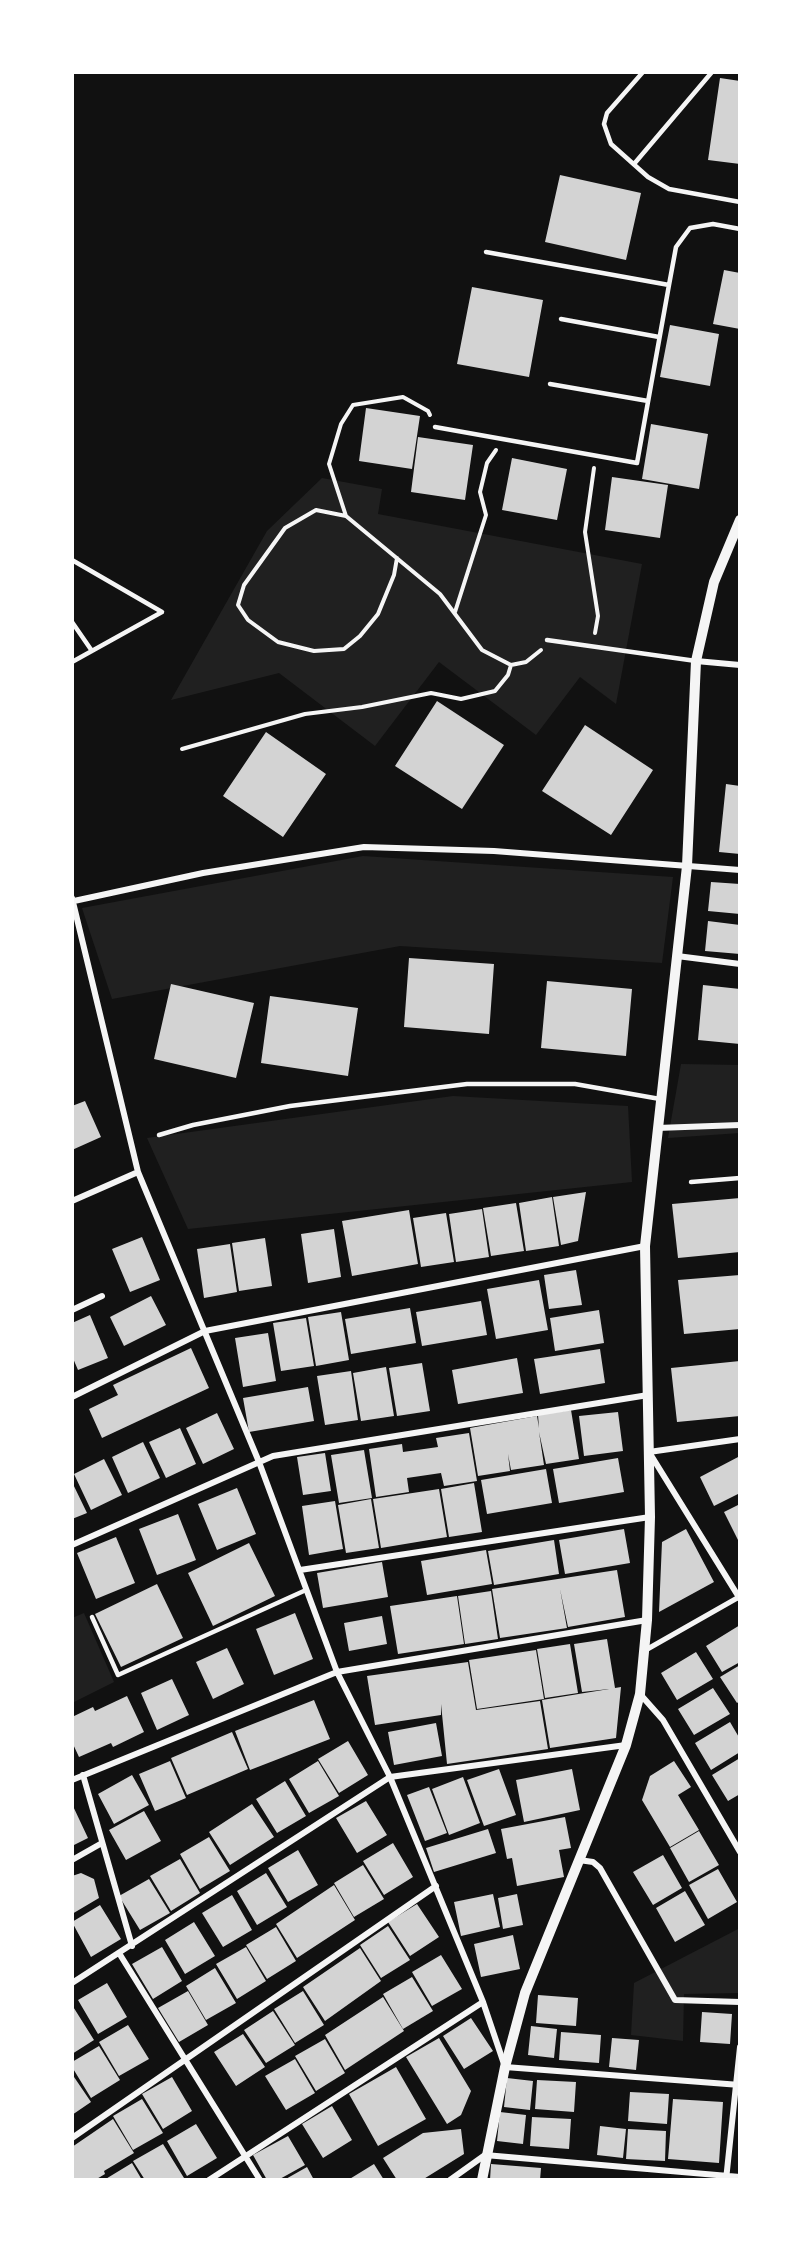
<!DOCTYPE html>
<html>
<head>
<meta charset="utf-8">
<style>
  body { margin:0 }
  #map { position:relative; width:812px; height:2252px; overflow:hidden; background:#111; font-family:"Open Sans",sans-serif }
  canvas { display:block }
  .frame { position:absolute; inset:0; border:74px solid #fff; pointer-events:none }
</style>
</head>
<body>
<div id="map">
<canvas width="812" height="2252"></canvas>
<div class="frame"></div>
</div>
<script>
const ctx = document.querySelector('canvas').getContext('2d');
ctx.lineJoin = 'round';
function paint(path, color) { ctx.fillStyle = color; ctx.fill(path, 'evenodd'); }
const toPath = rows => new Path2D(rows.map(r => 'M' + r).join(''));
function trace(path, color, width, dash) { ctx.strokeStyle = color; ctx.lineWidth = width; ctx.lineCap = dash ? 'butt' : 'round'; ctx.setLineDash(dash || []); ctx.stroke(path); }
const green = toPath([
  [322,478,382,489,378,514,642,564,616,704,580,677,536,735,439,662,375,746,279,673,171,700,267,531],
  [363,856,673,877,662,963,400,946,112,999,82,908],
  [681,1064,740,1065,740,1133,668,1138],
  [453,1096,628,1106,632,1182,188,1229,147,1138],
  [84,1613,114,1682,72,1703,72,1618],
  [740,1928,740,1993,684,1994,683,2041,631,2035,634,1983]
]);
const building = toPath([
  [720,78,740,81,740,164,708,160],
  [560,175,641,193,626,260,545,242],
  [724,270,740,273,740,329,713,324],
  [472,287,543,300,529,377,457,364],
  [670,325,719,334,710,386,660,377],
  [366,408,420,416,412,469,359,461],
  [651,424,708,434,699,489,642,479],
  [418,437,473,445,465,500,411,492],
  [512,458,567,469,557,520,502,510],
  [612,477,668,485,660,538,605,530],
  [437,701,504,745,462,809,395,766],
  [585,725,653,770,611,835,542,791],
  [266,732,326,774,283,837,223,796],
  [726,784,740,786,740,854,719,852],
  [711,882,740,884,740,914,708,911],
  [708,921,740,925,740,954,705,951],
  [409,958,494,964,489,1034,404,1027],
  [547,981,632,989,626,1056,541,1048],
  [171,984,254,1003,236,1078,154,1059],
  [703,985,740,989,740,1044,698,1040],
  [270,996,358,1008,348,1076,261,1063],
  [85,1101,101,1137,72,1150,72,1106],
  [586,1192,578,1241,561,1245,553,1197],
  [552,1197,559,1246,526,1251,519,1203],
  [740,1198,740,1252,678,1258,672,1204],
  [516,1203,524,1251,491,1256,483,1208],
  [482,1209,489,1257,456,1262,449,1214],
  [409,1210,418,1264,352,1276,342,1221],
  [446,1213,454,1262,421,1267,413,1218],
  [334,1229,341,1277,308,1283,301,1234],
  [142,1237,160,1280,130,1292,112,1249],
  [265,1238,272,1286,239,1291,232,1243],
  [230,1244,237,1292,204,1298,197,1249],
  [576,1270,582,1305,549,1309,544,1275],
  [740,1275,740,1329,684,1334,678,1280],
  [539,1280,548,1330,496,1339,487,1289],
  [151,1296,166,1325,124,1346,110,1317],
  [481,1301,487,1335,422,1346,416,1312],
  [410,1308,416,1343,351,1354,345,1319],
  [599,1310,604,1343,555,1351,550,1318],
  [341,1312,349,1360,316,1366,308,1317],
  [90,1315,108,1358,78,1370,72,1356,72,1323],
  [306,1318,314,1366,281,1371,273,1323],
  [268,1333,276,1381,243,1387,235,1338],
  [191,1348,209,1388,102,1438,89,1409,118,1395,113,1385],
  [600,1349,605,1383,540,1394,534,1359],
  [517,1358,523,1393,458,1404,452,1370],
  [740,1361,740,1416,677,1422,671,1368],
  [422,1363,430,1411,397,1416,389,1368],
  [386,1367,394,1416,361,1421,353,1373],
  [351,1371,358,1420,325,1425,317,1376],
  [308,1387,314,1421,249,1432,243,1398],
  [571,1410,579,1459,546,1464,539,1432,544,1465,511,1470,508,1454,510,1471,478,1476,470,1428,537,1416,539,1428,538,1415],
  [618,1412,623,1451,584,1456,579,1416],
  [217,1413,234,1449,203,1464,186,1428],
  [180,1428,196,1464,166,1478,149,1442],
  [469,1433,477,1481,444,1486,441,1473,407,1478,409,1492,376,1497,369,1449,402,1444,403,1452,438,1447,436,1438],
  [143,1442,160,1478,128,1493,112,1457],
  [364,1450,372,1498,339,1503,331,1455],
  [325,1453,331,1491,303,1495,297,1457],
  [740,1456,740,1493,714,1506,700,1477],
  [618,1458,624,1492,559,1503,553,1469],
  [104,1459,122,1495,91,1510,74,1474],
  [546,1469,552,1503,487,1514,481,1480],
  [72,1482,87,1513,72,1519],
  [474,1483,482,1532,449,1537,441,1489],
  [237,1488,256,1534,217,1550,198,1504],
  [439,1489,447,1537,381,1548,373,1499],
  [371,1499,379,1548,346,1553,338,1505],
  [335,1501,343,1549,309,1555,302,1506],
  [740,1504,740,1544,724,1512],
  [178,1514,196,1560,157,1575,139,1529],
  [624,1529,630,1563,565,1574,559,1540],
  [686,1529,714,1582,659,1612,662,1542],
  [116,1537,135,1583,96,1599,77,1553],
  [554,1540,559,1574,494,1585,488,1551],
  [249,1543,275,1596,213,1626,188,1573],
  [486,1550,492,1584,427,1595,421,1561],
  [382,1562,388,1597,323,1608,317,1573],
  [617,1570,625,1617,568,1627,560,1589,567,1628,500,1638,492,1589],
  [157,1584,183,1638,121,1667,95,1614],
  [491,1591,498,1639,465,1644,458,1596],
  [457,1596,464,1644,398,1654,390,1606],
  [295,1613,313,1659,274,1675,256,1629],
  [382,1616,387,1644,349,1651,344,1623],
  [740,1625,740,1662,722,1672,706,1646],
  [607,1639,615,1688,621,1687,616,1738,550,1748,542,1700,609,1689,582,1692,574,1644],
  [570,1644,578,1693,545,1698,537,1649],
  [227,1648,244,1684,213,1699,196,1662],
  [536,1650,544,1699,477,1709,469,1660],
  [696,1652,713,1679,677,1700,661,1673],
  [468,1662,476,1710,540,1701,548,1749,447,1764,441,1704,441,1715,375,1725,367,1676],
  [740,1665,740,1701,737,1703,720,1677],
  [172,1679,189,1715,157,1730,141,1693],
  [713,1688,730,1714,694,1735,678,1709],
  [127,1696,144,1732,113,1747,111,1743,79,1757,72,1742,72,1717,93,1707,95,1711],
  [314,1700,330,1739,250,1770,235,1731],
  [730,1722,740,1739,740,1752,711,1770,695,1743],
  [436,1723,442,1756,394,1765,388,1732],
  [232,1732,248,1769,187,1795,171,1758],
  [348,1741,368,1775,339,1793,318,1759],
  [740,1758,740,1794,728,1801,712,1775],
  [170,1761,186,1798,155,1811,139,1774],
  [318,1761,339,1796,309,1813,289,1779],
  [674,1761,691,1787,678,1795,699,1830,670,1847,642,1800,650,1776],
  [499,1769,516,1815,484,1826,467,1780],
  [572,1769,580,1810,524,1822,516,1780],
  [132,1775,149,1805,114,1824,98,1794],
  [463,1777,480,1823,449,1835,432,1789],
  [285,1781,306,1816,277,1833,256,1799],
  [429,1787,447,1833,425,1841,407,1795],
  [366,1801,387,1835,357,1853,336,1818],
  [72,1804,88,1838,72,1846],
  [252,1804,274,1837,230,1865,209,1832],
  [144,1811,161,1841,126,1860,109,1830],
  [565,1817,571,1848,559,1850,564,1877,517,1886,512,1858,507,1859,501,1829],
  [488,1829,496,1853,434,1872,426,1848],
  [699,1831,719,1865,689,1882,670,1848],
  [209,1837,230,1871,200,1889,180,1854],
  [393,1843,413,1877,384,1895,363,1861],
  [298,1850,318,1885,288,1902,268,1868],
  [663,1855,682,1888,653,1905,633,1872],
  [180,1859,200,1893,171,1911,150,1876],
  [363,1865,384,1899,354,1917,334,1883],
  [718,1869,737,1902,708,1919,689,1885],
  [81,1873,94,1879,99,1898,72,1914,72,1876],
  [266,1873,287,1907,257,1925,237,1891],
  [149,1879,170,1913,140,1930,119,1896],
  [334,1885,355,1920,297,1958,276,1924],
  [685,1891,705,1925,675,1942,656,1908],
  [493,1894,500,1927,461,1936,454,1902],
  [517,1894,523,1925,503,1929,498,1898],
  [232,1895,252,1930,223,1947,202,1913],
  [417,1904,439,1937,410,1956,388,1922],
  [100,1905,121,1939,91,1957,72,1922],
  [194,1922,215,1956,185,1974,165,1940],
  [388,1926,410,1960,381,1978,360,1945],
  [276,1927,296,1961,267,1979,246,1945],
  [513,1935,520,1969,481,1977,474,1944],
  [162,1947,182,1981,153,1999,132,1964],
  [246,1947,266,1981,237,1999,216,1964],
  [360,1948,381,1981,325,2021,303,1987],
  [441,1955,462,1989,432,2006,412,1972],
  [215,1968,236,2003,206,2020,186,1986],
  [412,1977,433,2011,403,2029,383,1994],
  [107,1983,127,2017,98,2034,78,2000],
  [188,1991,208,2025,179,2042,158,2008],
  [303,1991,324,2025,295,2043,274,2009],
  [538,1995,578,1998,576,2026,536,2023],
  [383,1997,404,2031,345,2070,325,2035],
  [72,2005,94,2040,72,2054],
  [273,2011,295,2045,266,2063,244,2030],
  [702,2012,732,2014,730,2044,700,2042],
  [471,2018,493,2051,464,2069,443,2036],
  [128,2025,149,2059,119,2076,99,2042],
  [531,2026,557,2029,554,2058,528,2055],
  [561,2032,601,2035,599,2063,559,2060],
  [243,2034,265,2067,236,2086,214,2052],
  [439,2038,471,2091,461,2115,447,2124,406,2057],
  [612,2038,639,2040,636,2070,609,2067],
  [325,2039,345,2073,316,2091,295,2056],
  [99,2046,120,2080,91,2098,72,2067,72,2062],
  [295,2059,315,2093,286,2110,265,2076],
  [396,2067,426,2119,378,2146,349,2094],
  [72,2074,91,2102,72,2115],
  [172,2077,192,2111,163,2129,142,2094],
  [507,2078,533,2081,530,2110,504,2107],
  [537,2080,576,2082,574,2112,535,2109],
  [630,2092,669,2094,667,2124,628,2121],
  [142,2099,163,2133,133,2150,113,2116],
  [673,2099,723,2102,719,2163,668,2159],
  [332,2106,352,2140,323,2158,302,2124],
  [500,2112,526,2115,523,2144,497,2141],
  [532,2117,571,2119,569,2149,530,2146],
  [113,2119,134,2153,104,2171,105,2174,95,2180,72,2180,72,2147],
  [196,2124,217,2158,187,2176,167,2141],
  [600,2126,626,2129,623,2158,597,2155],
  [461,2129,464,2154,422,2180,397,2180,383,2158,423,2133],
  [628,2129,666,2131,665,2161,626,2159],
  [288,2136,305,2165,278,2180,267,2180,253,2155],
  [163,2144,184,2178,145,2180,133,2161],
  [132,2163,142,2180,104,2180],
  [374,2164,384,2180,348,2180],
  [491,2164,541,2168,540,2180,490,2180],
  [307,2167,314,2180,284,2180]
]);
const path = toPath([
  [430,415,428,411,403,397,353,405,341,424,329,464,346,516,440,594,482,650,511,665,526,662,541,650],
  [594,468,585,532,598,616,595,633],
  [346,516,316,510,285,528,244,585,238,605,248,620,278,642,314,651,344,649,360,636,378,614,394,575,397,558],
  [455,612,486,515,480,492,487,463,496,450],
  [182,749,305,714,362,707,431,693,461,699,495,691,508,675,511,665]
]);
const service = toPath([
  [643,72,607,113,604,124,611,144,648,177,669,189,740,202],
  [634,164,712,72],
  [669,285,676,247,690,228,713,224,740,229],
  [561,319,659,337],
  [550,384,648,401],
  [435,427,637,463,669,285,486,252],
  [72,560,162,612,72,662],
  [72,622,92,651],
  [547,640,696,661],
  [159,1135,193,1125,290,1106,467,1084,575,1084,660,1099],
  [691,1182,740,1178],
  [92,1617,118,1675,306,1590]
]);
const pedestrian = toPath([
  [644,1651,739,1597]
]);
const minor = toPath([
  [696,661,740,665],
  [72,898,138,1172,259,1462,337,1672,390,1777,483,2002,505,2067,740,2085],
  [74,901,203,873,364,847,494,851,740,870],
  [677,956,740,964],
  [657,1128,740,1125],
  [72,1201,138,1172],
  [72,1310,102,1296],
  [72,1397,205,1331,645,1246],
  [740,1439,649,1452,740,1599],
  [72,1545,273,1456,648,1395],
  [300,1570,650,1517],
  [640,1694,663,1720,740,1852],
  [83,1775,132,1946],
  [72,1780,337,1672,647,1620],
  [72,1860,102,1843],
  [579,1860,593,1862,600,1868,675,2000,740,2002],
  [119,1953,260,2180],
  [72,1983,390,1777,626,1745],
  [72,2138,436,1886],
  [209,2180,483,2002],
  [450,2180,485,2155,740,2177],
  [726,2180,740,2047]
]);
const tertiary = toPath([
  [482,2180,505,2067,525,1993,626,1745,640,1694,647,1620,650,1517,645,1246,687,866,696,661,714,582,740,520]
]);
paint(green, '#202020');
paint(building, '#d3d3d3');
trace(path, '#f5f5f5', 4);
trace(service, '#f5f5f5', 4.5);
trace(pedestrian, '#f5f5f5', 5);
trace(minor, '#f5f5f5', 6);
trace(tertiary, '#f5f5f5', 10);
</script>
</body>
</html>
